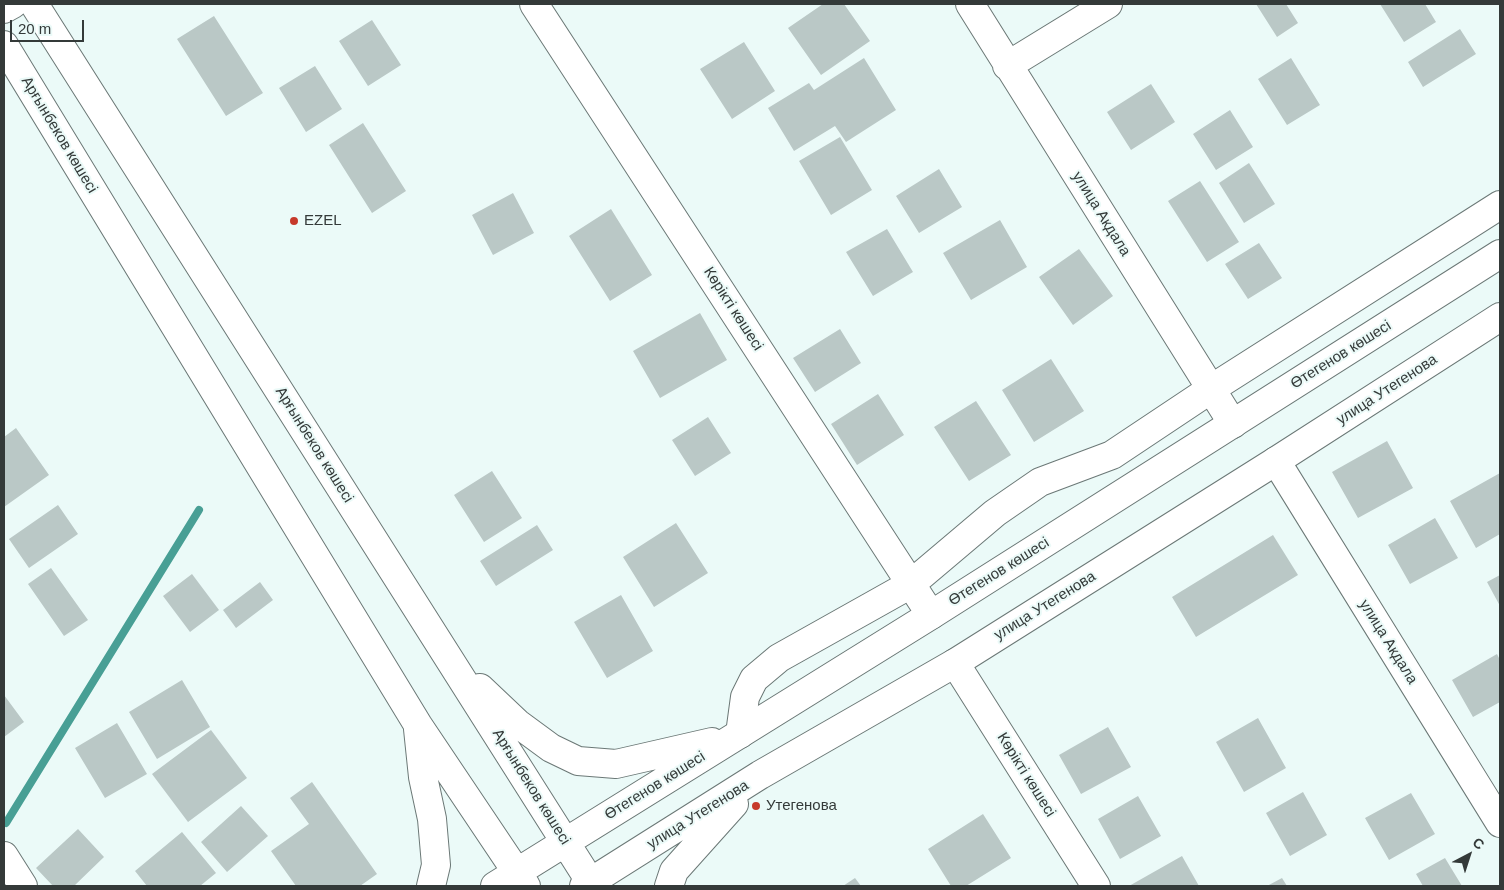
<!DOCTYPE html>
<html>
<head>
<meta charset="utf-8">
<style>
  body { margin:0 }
  #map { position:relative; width:1504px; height:890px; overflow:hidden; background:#ebfaf8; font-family:Arial,sans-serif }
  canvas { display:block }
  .frame { position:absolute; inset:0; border:5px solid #343a39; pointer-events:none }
  .north { position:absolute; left:1444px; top:830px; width:50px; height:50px; -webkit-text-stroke:4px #ebfaf8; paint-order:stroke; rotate:40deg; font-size:14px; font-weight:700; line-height:20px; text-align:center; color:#343a39 }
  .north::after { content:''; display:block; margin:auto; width:18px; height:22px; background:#343a39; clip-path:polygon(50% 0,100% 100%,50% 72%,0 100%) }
  .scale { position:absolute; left:10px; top:20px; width:74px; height:22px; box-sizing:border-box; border:2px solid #343a39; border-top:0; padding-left:6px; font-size:15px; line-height:18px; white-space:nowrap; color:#343a39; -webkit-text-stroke:4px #ebfaf8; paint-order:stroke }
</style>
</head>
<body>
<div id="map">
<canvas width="1504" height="890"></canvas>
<div class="frame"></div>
<div class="north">С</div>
<div class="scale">20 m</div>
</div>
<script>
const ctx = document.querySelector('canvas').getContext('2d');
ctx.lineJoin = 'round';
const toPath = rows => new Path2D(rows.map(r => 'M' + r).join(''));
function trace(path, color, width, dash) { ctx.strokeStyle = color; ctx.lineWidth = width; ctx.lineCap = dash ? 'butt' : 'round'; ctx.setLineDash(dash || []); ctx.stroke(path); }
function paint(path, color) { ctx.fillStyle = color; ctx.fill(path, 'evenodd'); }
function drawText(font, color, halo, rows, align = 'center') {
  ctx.font = font + ' Arial,sans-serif'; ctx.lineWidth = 4; ctx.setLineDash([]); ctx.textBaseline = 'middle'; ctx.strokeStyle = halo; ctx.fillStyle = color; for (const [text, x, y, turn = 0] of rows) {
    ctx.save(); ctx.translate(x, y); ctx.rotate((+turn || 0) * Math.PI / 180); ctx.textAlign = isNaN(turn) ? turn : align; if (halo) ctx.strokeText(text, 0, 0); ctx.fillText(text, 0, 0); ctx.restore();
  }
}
const stream = toPath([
  [6,823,199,510]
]);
const building = toPath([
  [823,4,844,4,870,41,821,75,788,28],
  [1256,4,1286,4,1298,23,1277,37],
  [1380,4,1425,4,1436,22,1404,42],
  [214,16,263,93,226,116,177,39],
  [372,20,401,65,368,86,339,41],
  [1460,29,1476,54,1423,87,1408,62],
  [744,42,775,91,732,119,700,69],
  [864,58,896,110,846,142,835,126,794,151,768,108,809,83,814,90],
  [1291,58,1320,105,1287,125,1258,79],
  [315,66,342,109,306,132,279,88],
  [1151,84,1175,122,1131,150,1107,112],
  [1230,110,1253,147,1216,170,1193,134],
  [363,123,406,191,372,213,329,145],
  [840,137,872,190,831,215,799,161],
  [1249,163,1275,204,1244,223,1219,183],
  [939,169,962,207,919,233,896,196],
  [1200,181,1239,242,1207,262,1168,201],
  [513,193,534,233,493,255,472,215],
  [611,209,652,275,610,301,569,236],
  [1000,220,1027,267,971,300,943,253],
  [887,229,913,272,873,296,846,252],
  [1259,243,1282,278,1248,299,1225,264],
  [1079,249,1113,296,1073,325,1039,277],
  [700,313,727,360,660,398,633,351],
  [840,329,861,363,815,392,793,358],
  [1051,359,1084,411,1034,442,1002,390],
  [878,394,904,435,857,465,831,424],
  [976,401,1011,455,969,481,934,427],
  [708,417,731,453,695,476,672,440],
  [16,428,49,475,4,507,4,437],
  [1387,441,1413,488,1358,518,1332,472],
  [492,471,522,518,484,542,454,495],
  [1500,473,1500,534,1476,548,1450,501],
  [58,505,78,534,29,568,9,539],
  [1435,518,1458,558,1410,584,1388,545],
  [676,523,708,573,654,607,623,557],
  [537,525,553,550,496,586,480,561],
  [1273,535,1298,575,1196,637,1172,597],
  [51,568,88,620,64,636,28,584],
  [192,574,219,610,190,632,163,596],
  [1500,575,1500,606,1487,582],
  [260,582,273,600,236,628,223,610],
  [621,595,653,651,607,678,574,622],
  [1497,654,1500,660,1500,702,1473,717,1452,680],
  [182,680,210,727,157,759,129,712],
  [4,695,24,722,4,737],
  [1258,718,1286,768,1244,792,1216,742],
  [117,723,147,774,105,798,75,748],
  [1108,727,1131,767,1081,794,1059,755],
  [211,730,247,778,188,822,152,774],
  [312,782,377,874,360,886,296,886,271,851,309,824,290,798],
  [1303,792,1327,835,1290,856,1266,813],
  [1411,793,1435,834,1389,860,1365,818],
  [1138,796,1161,836,1120,859,1098,819],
  [241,806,268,836,227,872,201,842],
  [983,814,1011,858,966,886,951,886,928,849],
  [78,829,104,857,74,886,53,886,36,868],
  [182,832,216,873,200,886,147,886,135,871],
  [1182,856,1199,886,1129,886],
  [1445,858,1462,886,1423,886,1416,874],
  [855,878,861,886,843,886],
  [1282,878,1287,886,1267,886]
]);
const minor = toPath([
  [534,4,931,615],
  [970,4,1233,424],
  [1007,66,1108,4],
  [1276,461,1500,823],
  [955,663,1096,886],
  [740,734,745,697,754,679,779,658,911,584,995,513,1040,482,1112,455,1211,389,1500,205],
  [4,856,23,886]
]);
const major = toPath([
  [34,4,593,886],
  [4,9,13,4],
  [4,45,418,725,526,886],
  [480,688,517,723,551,748,578,761,616,764,712,742],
  [418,729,423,777,432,819,436,865,431,886],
  [495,886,931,615,1500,254],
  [584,886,760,775,955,663,1276,461,1500,317],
  [669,886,674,871,734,804]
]);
const markers = [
  [294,221,5,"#c6392a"],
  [756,806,5,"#c6392a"]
];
const streetNames = [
  ["Арғынбеков көшесі",59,135,59],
  ["улица Акдала",1101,214,58],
  ["Көрікті көшесі",733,309,57],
  ["Өтегенов көшесі",1341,355,-32],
  ["улица Утегенова",1387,390,-33],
  ["Арғынбеков көшесі",314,445,58],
  ["Өтегенов көшесі",999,572,-32],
  ["улица Утегенова",1045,606,-32],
  ["улица Акдала",1388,642,58],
  ["Көрікті көшесі",1026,775,58],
  ["Өтегенов көшесі",655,786,-32],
  ["Арғынбеков көшесі",531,787,58],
  ["улица Утегенова",698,815,-32]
];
const poiNames = [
  ["EZEL",304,221],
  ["Утегенова",766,806]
];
trace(stream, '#489f95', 8);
paint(building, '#bac8c6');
trace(minor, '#6b7876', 30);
trace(major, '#6b7876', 30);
trace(minor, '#fff', 28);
trace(major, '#fff', 28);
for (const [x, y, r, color] of markers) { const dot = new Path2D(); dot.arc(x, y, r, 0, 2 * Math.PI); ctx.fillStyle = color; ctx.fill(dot); trace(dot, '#ebfaf8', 2); }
drawText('15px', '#343a39', '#ebfaf8', streetNames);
drawText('15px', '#343a39', '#ebfaf8', poiNames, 'left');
</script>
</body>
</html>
